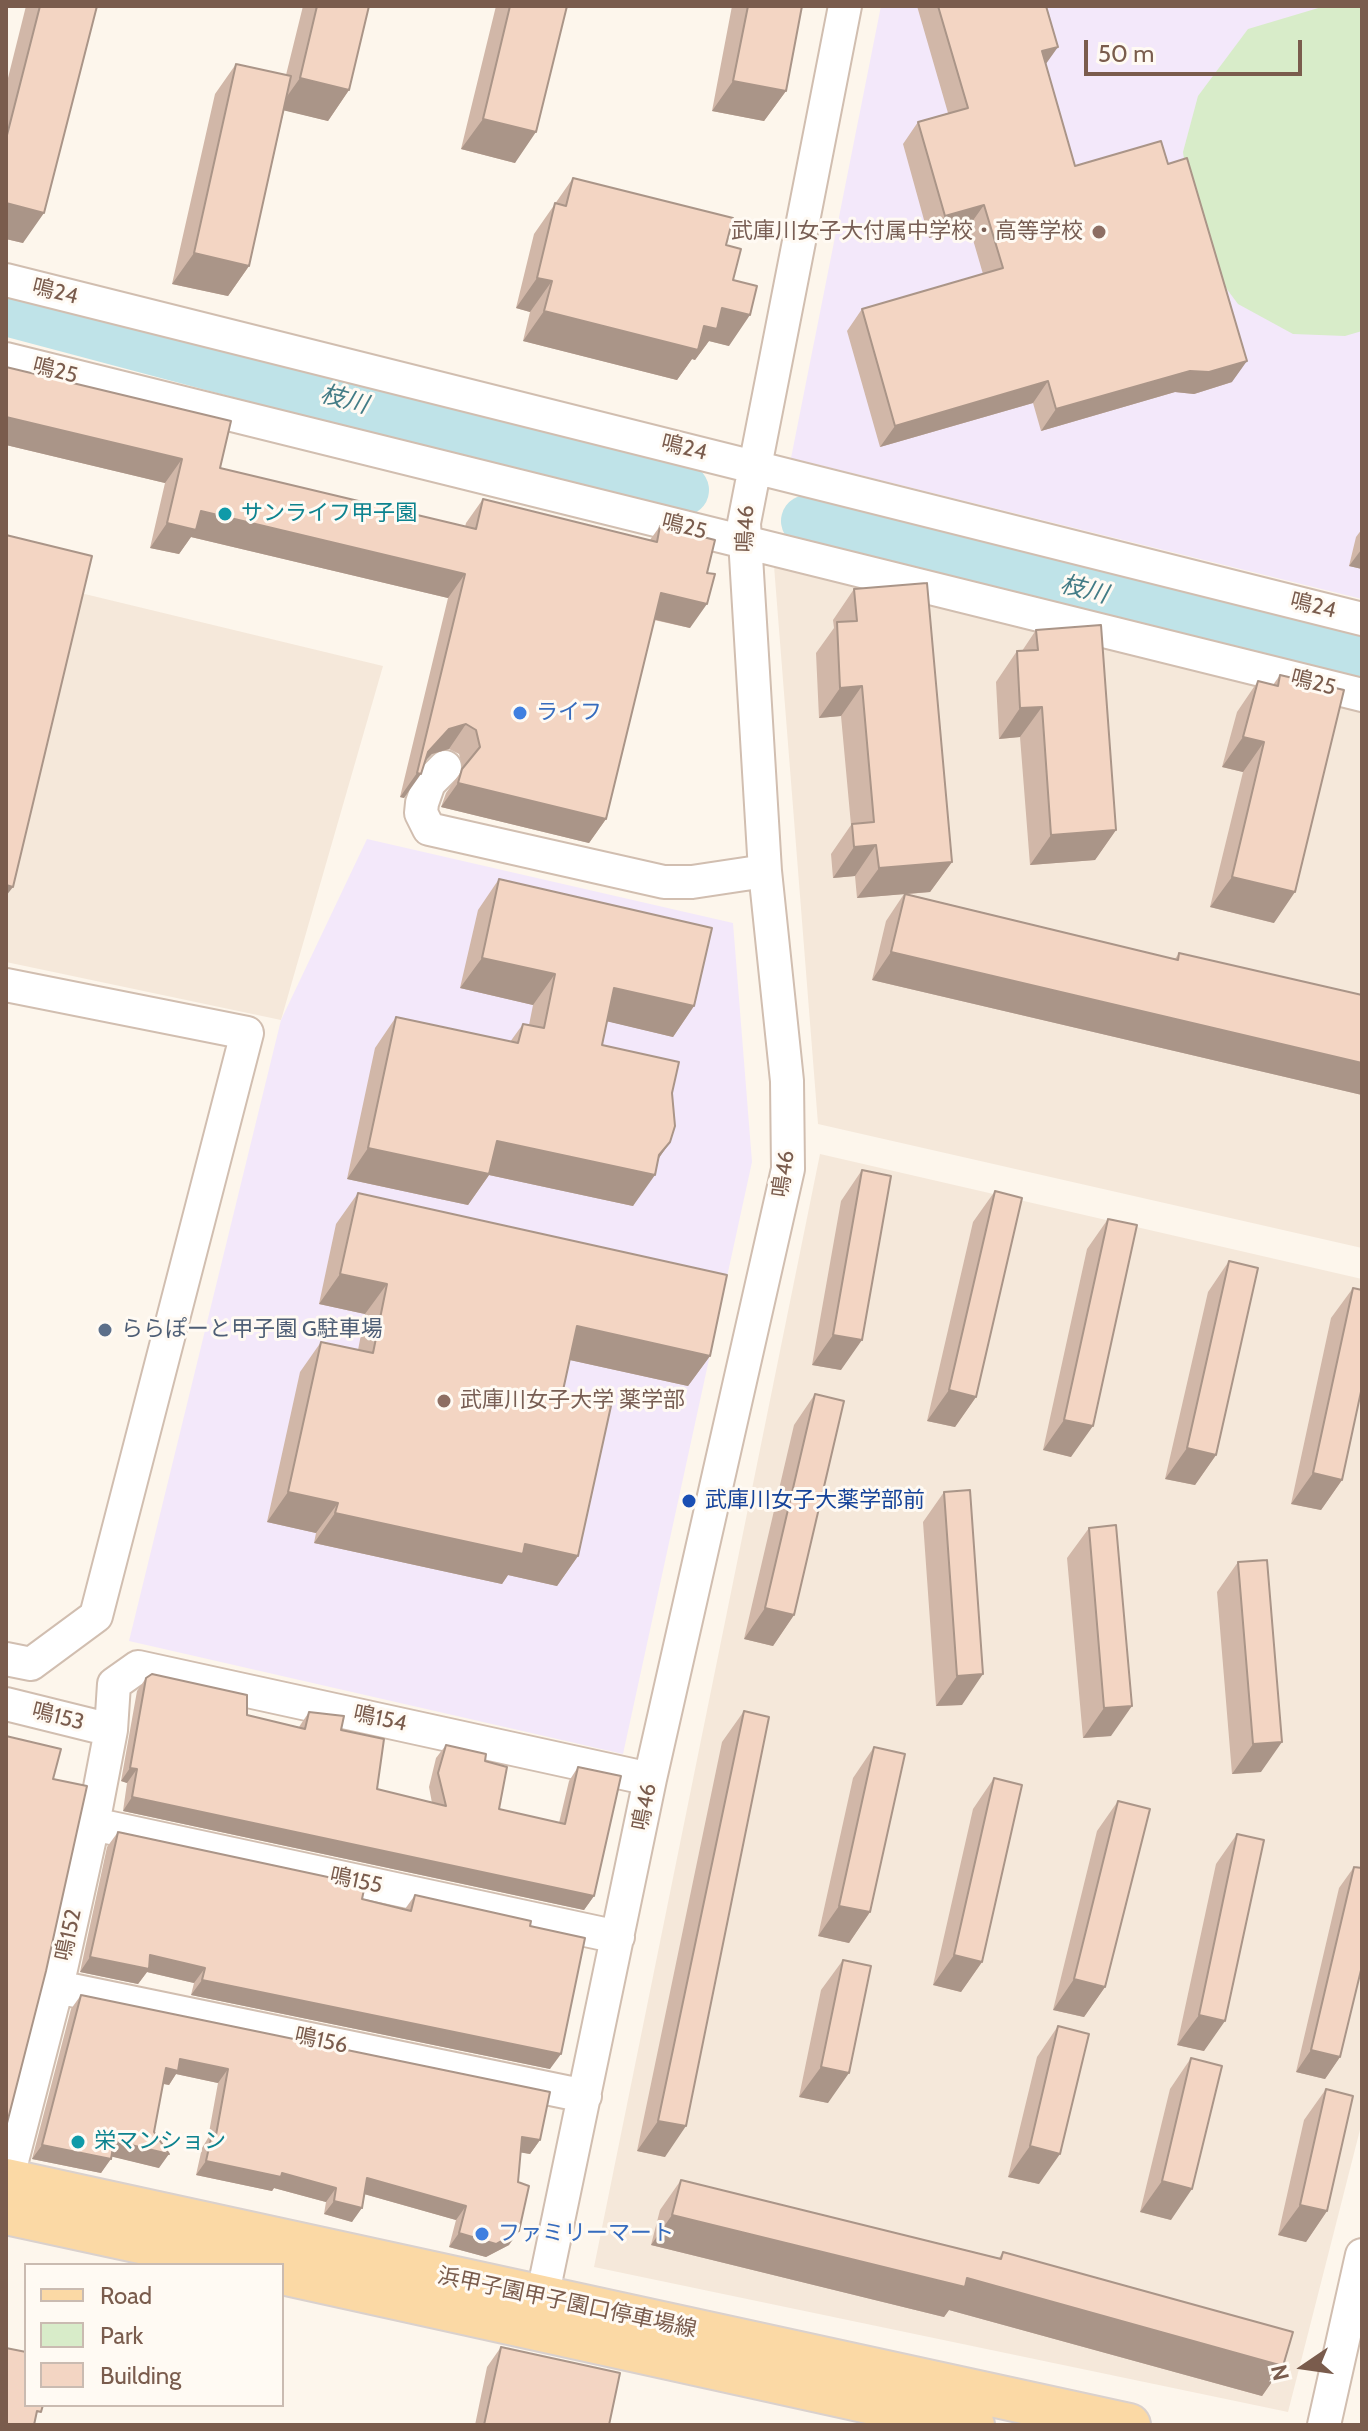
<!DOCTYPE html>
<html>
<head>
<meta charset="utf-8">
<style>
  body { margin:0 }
  #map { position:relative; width:1368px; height:2431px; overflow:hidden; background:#fdf6ec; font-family:Cabin,sans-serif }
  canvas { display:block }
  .frame { position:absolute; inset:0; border:8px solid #7a5c4d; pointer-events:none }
  .legend { position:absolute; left:24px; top:2263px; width:260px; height:144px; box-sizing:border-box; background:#fffaf3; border:2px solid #cabbb1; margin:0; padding:10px 14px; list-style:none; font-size:24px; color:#7a5c4d }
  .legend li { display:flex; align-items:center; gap:16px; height:40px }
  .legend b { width:40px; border:2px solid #cabbb1 }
  .north { position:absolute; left:1264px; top:2327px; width:80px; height:80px; -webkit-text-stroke:6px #fffaf3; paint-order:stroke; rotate:257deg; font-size:22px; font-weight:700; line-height:32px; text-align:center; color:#7a5c4d }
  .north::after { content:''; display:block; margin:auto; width:28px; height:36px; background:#7a5c4d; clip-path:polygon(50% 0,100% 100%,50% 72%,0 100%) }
  .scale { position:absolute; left:1084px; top:40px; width:218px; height:36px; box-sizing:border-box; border:4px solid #7a5c4d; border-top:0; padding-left:10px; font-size:24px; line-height:28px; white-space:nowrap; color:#7a5c4d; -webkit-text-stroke:6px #fffaf3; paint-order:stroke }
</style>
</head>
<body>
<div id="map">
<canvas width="1368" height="2431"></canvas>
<div class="frame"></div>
<ul class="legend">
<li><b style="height:10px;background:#fbd9a5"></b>Road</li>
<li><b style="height:22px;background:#d8ecc9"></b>Park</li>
<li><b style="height:22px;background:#f3d5c3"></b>Building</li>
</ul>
<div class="north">N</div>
<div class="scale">50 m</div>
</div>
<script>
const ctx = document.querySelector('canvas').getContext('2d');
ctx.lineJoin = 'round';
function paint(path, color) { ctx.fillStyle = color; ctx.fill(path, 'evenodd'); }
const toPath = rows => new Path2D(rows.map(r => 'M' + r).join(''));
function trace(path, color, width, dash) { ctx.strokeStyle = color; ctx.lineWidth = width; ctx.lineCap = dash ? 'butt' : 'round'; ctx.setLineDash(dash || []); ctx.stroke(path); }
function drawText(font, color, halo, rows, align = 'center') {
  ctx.font = font + ' Cabin,"Noto Sans JP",sans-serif'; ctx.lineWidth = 6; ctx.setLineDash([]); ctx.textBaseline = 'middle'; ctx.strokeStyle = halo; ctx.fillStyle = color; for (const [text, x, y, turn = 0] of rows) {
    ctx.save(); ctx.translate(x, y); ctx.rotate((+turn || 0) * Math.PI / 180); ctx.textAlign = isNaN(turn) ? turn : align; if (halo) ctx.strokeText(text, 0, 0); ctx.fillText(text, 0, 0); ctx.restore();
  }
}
const residential = toPath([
  [774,566,1362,711,1362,1248,818,1124],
  [6,575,383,666,281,1020,6,962],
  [820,1154,1362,1279,1362,2122,1288,2412,594,2267]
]);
const education = toPath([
  [881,6,1362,6,1362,599,791,458],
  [367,839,733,923,752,1162,623,1754,129,1641,281,1020]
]);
const green = toPath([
  [1325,6,1362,6,1362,331,1345,336,1293,334,1238,304,1208,264,1191,210,1183,152,1198,96,1248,29]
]);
const river = toPath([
  [6,310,683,490],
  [807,521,1362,659]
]);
const minor = toPath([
  [6,280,1362,619],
  [6,359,1362,695],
  [445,767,429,783,422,803,421,813,429,829,664,882,692,882,765,871],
  [6,985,247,1033,96,1616,31,1664,6,1659],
  [6,1704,111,1730],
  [93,1824,618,1937],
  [57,1987,585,2096],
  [6,2184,57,1987,93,1824,111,1730,114,1684,138,1667,650,1779],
  [538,2317,650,1779,788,1169,787,1081,765,871,744,523,845,6],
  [1324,2425,1362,2255]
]);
const major = toPath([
  [6,2180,1129,2425],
  [6,2213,247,2265],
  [282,2273,973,2425]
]);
const wall = toPath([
  [26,6,97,6,23,243,6,239,6,86],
  [303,6,369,6,349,90,328,121,284,110,249,266,228,296,172,284,215,94,236,64,286,75],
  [496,6,567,6,515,163,461,149],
  [732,6,802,6,786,91,764,121,712,111],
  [917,6,1056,6,1047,8,1046,64,1075,166,1232,382,1194,394,1175,392,1041,431,1033,403,880,447,847,331,862,309,983,274,969,226,929,238,903,144,918,122,948,113],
  [573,178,726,245,733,280,729,346,709,341,695,360,692,359,677,380,523,341,530,312,516,308,534,234],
  [6,367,220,468,465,527,466,523,483,499,650,540,660,526,690,628,654,620,606,819,589,843,441,807,446,793,463,769,459,754,449,749,432,754,425,760,404,798,400,797,448,598,191,537,179,554,150,548,165,483,6,445],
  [1362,529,1362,569,1349,566,1356,537],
  [854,589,952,862,930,892,907,894,1175,959,1179,953,1362,995,1362,1095,872,980,886,921,904,894,857,898,855,876,833,878,831,854,851,825,841,716,819,718,816,653,834,628,833,620],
  [1036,630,1116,830,1095,860,1030,865,1020,737,999,739,996,682,1017,651,1022,651],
  [1280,675,1274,923,1210,907,1243,772,1222,767,1237,712,1258,681,1273,685],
  [499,879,694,1006,673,1037,607,1021,602,1045,672,1093,670,1142,658,1159,633,1206,489,1175,468,1205,347,1179,375,1048,396,1017,510,1042,523,1024,529,1025,533,1005,460,988,478,910],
  [862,1170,841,1370,812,1365,841,1201],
  [995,1191,976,1397,955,1427,927,1421,973,1222],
  [358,1193,710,1356,688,1386,570,1360,562,1395,578,1556,557,1586,508,1575,502,1584,314,1543,316,1533,267,1522,300,1372,321,1342,358,1350,365,1314,319,1304,336,1224],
  [1108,1219,1071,1457,1043,1450,1087,1249],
  [1229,1261,1216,1455,1195,1485,1165,1479,1208,1292],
  [1353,1288,1342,1480,1321,1510,1291,1504,1331,1318],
  [815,1394,794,1615,773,1646,744,1639,794,1425],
  [944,1492,962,1705,936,1706,923,1522],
  [1089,1528,1111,1736,1083,1738,1067,1558],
  [1238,1562,1261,1772,1232,1774,1217,1592],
  [146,1678,247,1715,299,1727,309,1712,341,1730,377,1789,432,1803,429,1787,436,1758,446,1745,485,1761,499,1809,559,1823,569,1781,578,1767,594,1896,584,1910,123,1811,127,1783,121,1781,137,1691],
  [744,1711,665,2157,637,2151,722,1742],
  [874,1747,870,1912,849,1943,818,1936,853,1778],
  [994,1778,982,1962,961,1992,933,1985,973,1809],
  [1118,1801,1105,1987,1084,2017,1053,2010,1097,1831],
  [118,1832,362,1899,405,1909,415,1895,530,1926,550,2069,191,1995,194,1983,147,1972,138,1984,80,1972,107,1847],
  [1237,1834,1204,2051,1177,2045,1216,1864],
  [1354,1867,1340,2057,1325,2079,1296,2072,1339,1888],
  [843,1960,828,2103,799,2097,821,1990],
  [81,1995,540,2140,530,2154,520,2152,509,2245,486,2257,449,2247,456,2220,364,2194,352,2222,324,2214,326,2202,274,2188,272,2191,196,2175,202,2148,208,2138,218,2083,176,2074,169,2085,163,2084,154,2132,159,2168,111,2156,101,2173,32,2159,71,2009],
  [1058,2026,1039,2184,1008,2177,1037,2057],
  [1191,2058,1171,2220,1140,2212,1170,2089],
  [1326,2089,1327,2211,1306,2242,1278,2235,1304,2120],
  [681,2180,999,2258,1003,2252,1283,2366,1262,2396,949,2310,944,2317,651,2245,660,2210],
  [501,2347,609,2425,475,2425,487,2367]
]);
const shadedWall = toPath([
  [1058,47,1043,68,1042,51],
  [300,78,349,90,328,121,278,109],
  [733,81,786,91,764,121,712,111],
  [483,119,536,132,515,163,461,149],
  [6,203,44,213,23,243,6,239],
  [984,205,969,226,929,238,945,216],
  [194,253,249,266,228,296,172,284],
  [537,278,552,281,530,312,516,308],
  [722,308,750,315,729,346,709,341,695,360,692,359,677,380,523,341,544,311,704,326],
  [1247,361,1232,382,1194,394,1175,392,1041,431,1056,409,1190,371],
  [1048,381,1033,403,880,447,895,426],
  [6,417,182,459,165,483,6,445],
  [201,511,465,574,448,598,191,537,179,554,150,548,167,523],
  [1361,550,1362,550,1362,569,1349,566],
  [661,593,707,604,690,628,644,617],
  [862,686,841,716,819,718,840,688],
  [1042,707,1020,737,999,739,1020,708],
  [466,724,449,749,432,754,418,769,428,752,449,729],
  [1243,737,1264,742,1243,772,1222,767],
  [417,773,421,774,404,798,400,797],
  [458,783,606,819,589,843,441,807],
  [1116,830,1095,860,1030,865,1051,835],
  [876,845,855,876,833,878,854,847],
  [952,862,930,892,857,898,879,868],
  [1232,877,1295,892,1274,923,1210,907],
  [6,885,13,887,6,896],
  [891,952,1362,1063,1362,1095,872,980],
  [482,958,555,974,533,1005,460,988],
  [614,988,694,1006,673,1037,593,1018],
  [497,1141,659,1155,670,1142,648,1174,655,1175,633,1206,489,1175,468,1205,347,1179,368,1148],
  [340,1274,387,1284,365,1314,319,1304],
  [577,1326,710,1356,688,1386,556,1357],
  [833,1335,862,1340,841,1370,812,1365],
  [949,1390,976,1397,955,1427,927,1421],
  [1064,1420,1093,1426,1071,1457,1043,1450],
  [1187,1448,1216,1455,1195,1485,1165,1479],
  [1313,1473,1342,1480,1321,1510,1291,1504],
  [288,1492,338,1503,316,1533,267,1522],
  [335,1513,525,1544,578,1556,557,1586,508,1575,502,1584,314,1543],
  [765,1608,794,1615,773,1646,744,1639],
  [983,1674,962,1705,936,1706,957,1676],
  [1132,1706,1111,1736,1083,1738,1104,1708],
  [1282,1742,1261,1772,1232,1774,1253,1744],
  [130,1768,137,1769,127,1783,121,1781],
  [132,1797,594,1896,584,1910,123,1811],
  [839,1906,870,1912,849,1943,818,1936],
  [150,1955,205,1968,194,1983,147,1972,138,1984,80,1972,90,1957],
  [954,1955,982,1962,961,1992,933,1985],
  [1074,1979,1105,1987,1084,2017,1053,2010],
  [202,1980,561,2054,550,2069,191,1995],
  [1199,2015,1225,2021,1204,2051,1177,2045],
  [1311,2050,1340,2057,1325,2079,1296,2072],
  [180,2059,228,2069,218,2083,176,2074,169,2085,156,2082,166,2068],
  [821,2067,849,2073,828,2103,799,2097],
  [658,2121,686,2126,665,2157,637,2151],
  [522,2137,540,2140,530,2154,512,2151],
  [114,2141,169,2154,159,2168,105,2155],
  [42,2145,111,2159,101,2173,32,2159],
  [1030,2146,1060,2154,1039,2184,1008,2177],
  [206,2161,282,2173,336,2188,326,2202,274,2188,272,2191,196,2175],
  [367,2178,466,2206,456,2220,357,2192],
  [1162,2181,1192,2189,1171,2220,1140,2212],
  [334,2201,362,2208,352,2222,324,2214],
  [1300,2205,1327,2211,1306,2242,1278,2235],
  [672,2215,967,2278,1283,2366,1262,2396,949,2310,944,2317,651,2245],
  [519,2231,509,2245,486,2257,449,2247,459,2233]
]);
const building = toPath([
  [40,6,97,6,44,213,6,203,6,139,40,6],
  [317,6,369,6,349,90,300,78,317,6],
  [510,6,567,6,536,132,483,119,510,6],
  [748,6,802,6,786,91,733,81,748,6],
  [938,6,1046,6,1058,47,1042,51,1075,166,1161,141,1168,164,1187,158,1247,361,1209,372,1190,371,1056,409,1048,381,895,426,862,309,1003,268,984,205,945,216,918,122,968,108,938,6],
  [236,64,291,76,249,266,194,253,236,64],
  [573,178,733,218,726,245,741,249,733,280,757,286,750,315,722,308,717,329,704,326,698,350,544,311,552,281,537,278,555,203,566,206,573,178],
  [6,367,231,421,220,468,476,529,483,499,657,542,660,526,715,540,707,573,715,574,707,604,661,593,606,819,458,783,462,769,480,747,476,730,466,724,449,729,428,752,421,774,417,773,465,574,201,511,196,530,167,523,182,459,6,417,6,367],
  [6,535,92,556,13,887,6,885,6,535],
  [927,583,952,862,879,868,876,845,854,847,852,824,874,822,862,686,840,688,837,622,857,621,854,589,927,583],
  [1101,625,1116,830,1051,835,1042,707,1020,708,1017,651,1038,650,1036,630,1101,625],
  [1280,675,1344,690,1295,892,1232,877,1264,742,1243,737,1258,681,1278,686,1280,675],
  [499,879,712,928,694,1006,614,988,602,1045,679,1062,672,1093,675,1126,670,1142,659,1155,655,1175,497,1141,489,1174,368,1148,396,1017,518,1043,523,1024,544,1028,555,974,482,958,499,879],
  [905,894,1178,960,1179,953,1362,995,1362,1063,891,952,905,894],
  [862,1170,891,1176,862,1340,833,1335,862,1170],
  [995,1191,1022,1198,976,1397,949,1390,995,1191],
  [358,1193,727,1275,710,1356,577,1326,562,1395,611,1406,578,1556,525,1544,523,1554,335,1513,338,1503,288,1492,321,1342,373,1353,387,1284,340,1274,358,1193],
  [1108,1219,1137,1225,1093,1426,1064,1420,1108,1219],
  [1229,1261,1258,1268,1216,1455,1187,1448,1229,1261],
  [1353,1288,1362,1290,1362,1387,1342,1480,1313,1473,1353,1288],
  [815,1394,844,1401,794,1615,765,1608,815,1394],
  [970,1490,983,1674,957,1676,944,1492,970,1490],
  [1116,1525,1132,1706,1104,1708,1089,1528,1116,1525],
  [1267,1560,1282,1742,1253,1744,1238,1562,1267,1560],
  [152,1674,247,1695,247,1715,305,1729,309,1712,344,1716,341,1730,384,1739,377,1789,446,1806,438,1773,446,1745,486,1754,485,1761,507,1767,499,1809,565,1824,578,1767,621,1776,594,1896,132,1797,137,1769,130,1768,146,1678,152,1674],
  [744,1711,769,1717,686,2126,658,2121,744,1711],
  [6,1736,61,1749,53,1779,87,1786,46,1971,6,2127,6,1736],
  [874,1747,905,1754,870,1912,839,1906,874,1747],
  [994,1778,1022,1785,982,1962,954,1955,994,1778],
  [1118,1801,1150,1809,1105,1987,1074,1979,1118,1801],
  [118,1832,365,1885,362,1899,411,1911,415,1895,531,1921,530,1926,585,1938,561,2054,202,1980,205,1968,150,1955,149,1969,90,1957,118,1832],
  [1237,1834,1264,1840,1225,2021,1199,2015,1237,1834],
  [1354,1867,1362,1868,1362,1966,1340,2057,1311,2050,1354,1867],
  [843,1960,871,1966,849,2073,821,2067,843,1960],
  [81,1995,550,2092,540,2140,522,2137,518,2182,529,2186,519,2231,496,2244,459,2233,466,2206,367,2178,362,2208,334,2201,336,2188,282,2173,281,2177,206,2161,212,2134,216,2135,228,2069,180,2059,178,2071,166,2068,154,2132,169,2154,114,2141,111,2159,42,2145,81,1995],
  [1058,2026,1089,2034,1060,2154,1030,2146,1058,2026],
  [1191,2058,1222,2066,1192,2189,1162,2181,1191,2058],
  [1326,2089,1353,2096,1327,2211,1300,2205,1326,2089],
  [681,2180,1001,2259,1003,2252,1293,2332,1283,2366,967,2278,965,2287,672,2215,681,2180],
  [501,2347,620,2373,609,2425,484,2425,501,2347],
  [6,2348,26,2352,26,2405,43,2405,41,2412,37,2411,34,2425,6,2425,6,2348]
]);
const markers = [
  [1099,232,8,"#8d6e63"],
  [225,514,8,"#0f9aa8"],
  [520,713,8,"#3f7fe0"],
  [105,1330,8,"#5c6f8a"],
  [444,1401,8,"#8d6e63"],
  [689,1501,8,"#1a4fb4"],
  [78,2142,8,"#0f9aa8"],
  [482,2234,8,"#3f7fe0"]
];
const educationNames = [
  ["武庫川女子大付属中学校・高等学校",1083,232],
  ["武庫川女子大学 薬学部",460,1401,"left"]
];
const streetNames = [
  ["鳴24",55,292,14],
  ["鳴25",55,371,14],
  ["鳴24",684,448,14],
  ["鳴25",684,527,14],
  ["鳴46",746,529,-88],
  ["鳴24",1313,606,14],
  ["鳴25",1313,683,14],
  ["鳴46",784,1174,-82],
  ["鳴153",58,1717,14],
  ["鳴154",380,1719,12],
  ["鳴46",645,1807,-79],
  ["鳴155",356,1881,12],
  ["鳴152",69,1935,-78],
  ["鳴156",321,2041,12],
  ["浜甲子園甲子園口停車場線",567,2303,12]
];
const cultureNames = [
  ["サンライフ甲子園",241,514],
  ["栄マンション",94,2142]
];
const shopNames = [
  ["ライフ",536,713],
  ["ファミリーマート",498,2234]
];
const serviceNames = [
  ["ららぽーと甲子園 G駐車場",121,1330]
];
const transitNames = [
  ["武庫川女子大薬学部前",705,1501]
];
const waterNames = [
  ["枝川",344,400,15],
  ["枝川",1084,590,14]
];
paint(residential, '#f5e8da');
paint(education, '#f3e8fa');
paint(green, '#d8ecc9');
trace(river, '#bfe3e8', 52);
trace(minor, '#d1beb0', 36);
trace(major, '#dad1cd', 46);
trace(minor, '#fff', 32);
trace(major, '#fbd9a5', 42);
paint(wall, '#d1b7a8');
paint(shadedWall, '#aa9588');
paint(building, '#f3d5c3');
trace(building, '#aa9588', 2);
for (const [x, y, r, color] of markers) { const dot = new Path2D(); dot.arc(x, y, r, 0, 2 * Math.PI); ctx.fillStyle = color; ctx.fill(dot); trace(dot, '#fffaf3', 3); }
drawText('22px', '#785e54', '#fffaf3', educationNames, 'right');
drawText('22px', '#7a5c4d', '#fffaf3', streetNames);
drawText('22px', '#0d838f', '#fffaf3', cultureNames, 'left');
drawText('22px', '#366cbe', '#fffaf3', shopNames, 'left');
drawText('22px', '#4e5e75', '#fffaf3', serviceNames, 'left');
drawText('22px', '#164399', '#fffaf3', transitNames, 'left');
drawText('italic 24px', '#437c86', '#fffaf3', waterNames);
</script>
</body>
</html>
